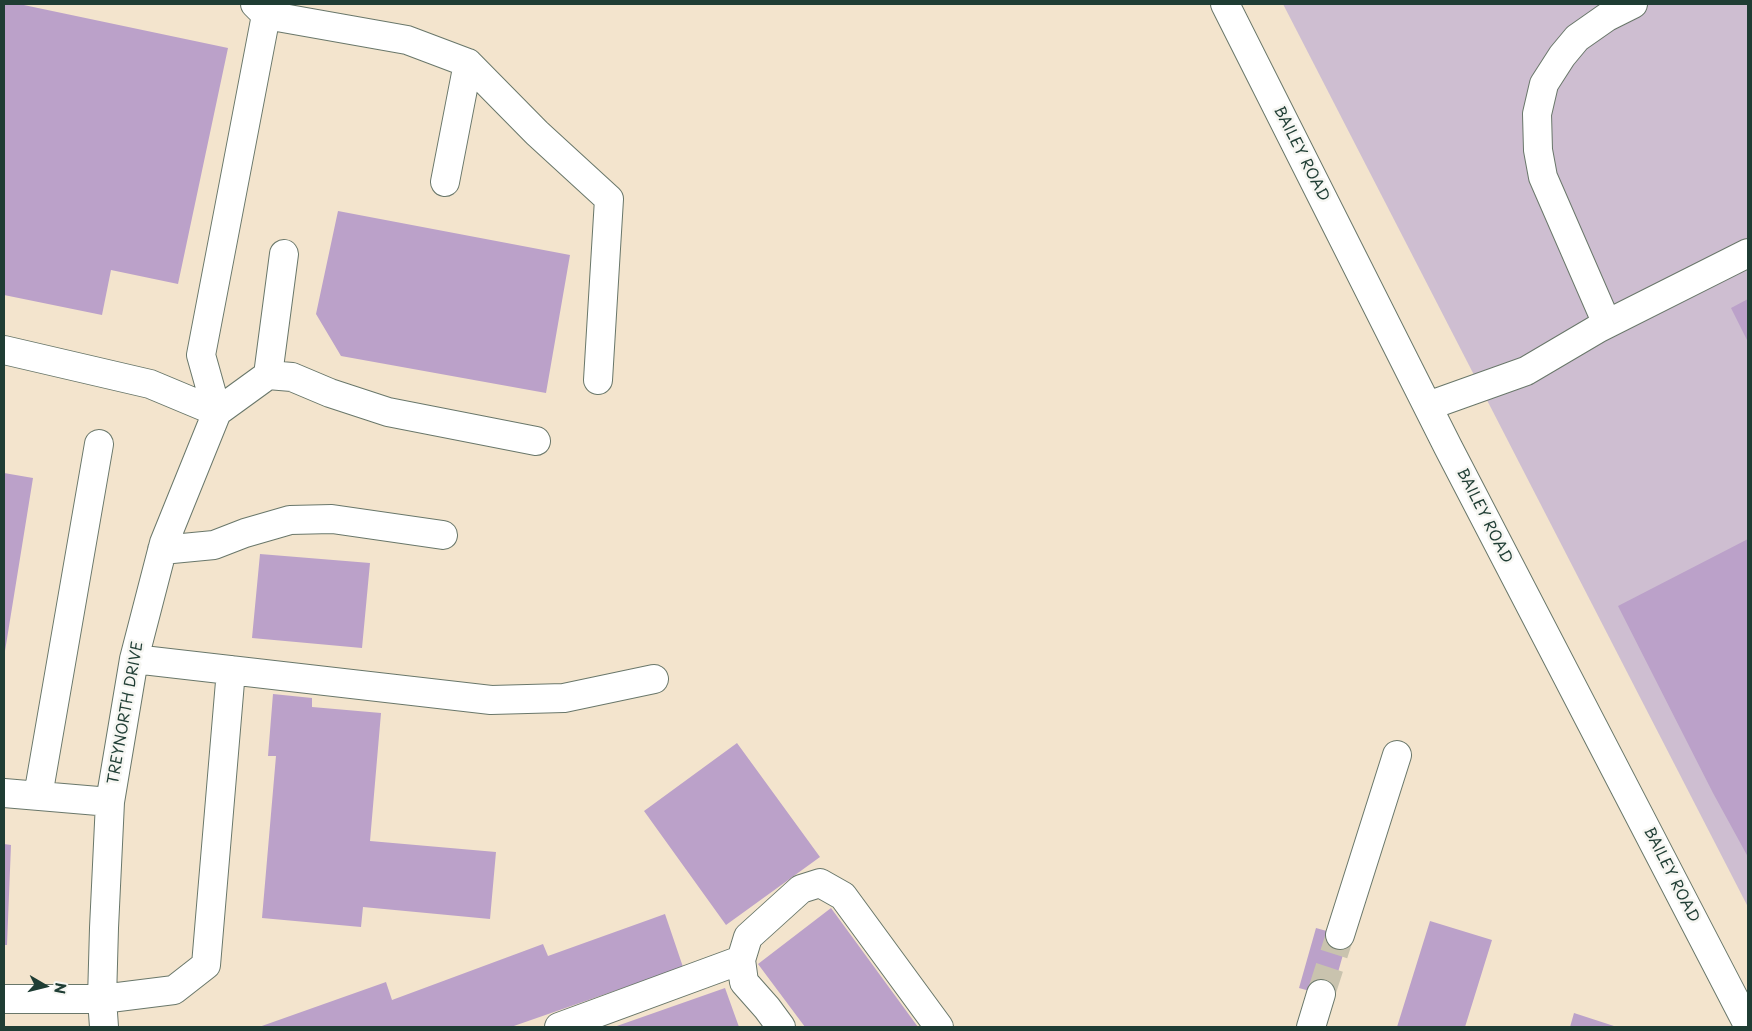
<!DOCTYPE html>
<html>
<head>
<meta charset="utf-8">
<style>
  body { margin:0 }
  #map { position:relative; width:1752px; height:1031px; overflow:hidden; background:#f3e4cd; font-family:"Playpen Sans",sans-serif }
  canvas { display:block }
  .frame { position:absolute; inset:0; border:5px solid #1f3d34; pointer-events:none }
  .north { position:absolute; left:20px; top:961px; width:50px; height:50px; -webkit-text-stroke:4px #f6f6f2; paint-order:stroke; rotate:98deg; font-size:14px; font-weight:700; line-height:20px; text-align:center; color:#1f3d34 }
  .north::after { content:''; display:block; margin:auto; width:18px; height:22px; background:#1f3d34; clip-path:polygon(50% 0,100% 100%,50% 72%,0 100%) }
</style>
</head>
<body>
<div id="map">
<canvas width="1752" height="1031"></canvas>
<div class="frame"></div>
<div class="north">N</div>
</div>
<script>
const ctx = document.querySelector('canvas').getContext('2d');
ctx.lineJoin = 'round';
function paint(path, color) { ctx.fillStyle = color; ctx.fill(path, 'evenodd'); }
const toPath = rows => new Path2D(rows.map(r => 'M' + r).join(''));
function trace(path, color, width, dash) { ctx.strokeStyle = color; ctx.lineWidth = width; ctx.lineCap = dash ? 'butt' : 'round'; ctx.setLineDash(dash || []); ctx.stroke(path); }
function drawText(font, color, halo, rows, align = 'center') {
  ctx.font = font + ' "Playpen Sans",sans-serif'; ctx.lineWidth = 5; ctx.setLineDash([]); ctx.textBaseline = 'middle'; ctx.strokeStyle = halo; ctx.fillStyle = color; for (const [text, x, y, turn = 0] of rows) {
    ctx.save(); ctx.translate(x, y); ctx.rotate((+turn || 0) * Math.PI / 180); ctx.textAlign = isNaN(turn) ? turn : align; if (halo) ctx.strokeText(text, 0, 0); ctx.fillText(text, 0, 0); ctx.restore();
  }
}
const industrial = toPath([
  [1283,4,1748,4,1748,907]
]);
const building = toPath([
  [4,4,19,4,228,48,178,284,111,270,102,315,4,295],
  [338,211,570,255,546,393,341,356,316,314],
  [1748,299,1748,342,1731,308],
  [4,473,33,478,5,651,4,651],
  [1748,539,1748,857,1713,793,1618,606],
  [260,554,370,563,362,648,252,638],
  [273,694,312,698,312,707,381,713,370,841,496,852,490,919,363,907,361,927,262,918,276,756,268,756],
  [737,743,820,857,726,925,644,811],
  [4,844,11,845,7,945,4,945],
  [831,908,918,1027,805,1027,758,964],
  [665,914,683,967,511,1027,259,1027,386,982,392,1000,543,944,548,956],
  [1430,921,1492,940,1465,1027,1397,1027],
  [1316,928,1348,937,1331,997,1299,988],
  [725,988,739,1027,614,1027],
  [1574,1013,1617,1027,1570,1027]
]);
const minorTunnel = toPath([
  [1321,994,1340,935]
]);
const minor = toPath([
  [1225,4,1448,447,1748,1025],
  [266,15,407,40,468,63,537,133,609,199,598,380],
  [445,182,468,63],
  [1607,324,1543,177,1538,150,1537,114,1544,84,1562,56,1577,38,1607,17,1633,4],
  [4,350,150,384,217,412],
  [268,375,284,254],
  [1428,406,1526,371,1599,328,1748,253],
  [217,412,201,355,266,15,255,4],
  [217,412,268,375,292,377,330,393,388,412,536,441],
  [162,550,214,545,245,533,290,520,332,519,443,535],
  [134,659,491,700,564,698,654,679],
  [4,793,110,802],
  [38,796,99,444],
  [1340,935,1397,755],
  [4,999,102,999,174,990,206,965,231,670],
  [104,1027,102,999,104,928,110,802,134,659,164,543,217,412],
  [559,1027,741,960],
  [781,1027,767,1008,744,982,741,960,748,937,801,889,820,883,843,896,939,1027],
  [1311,1027,1321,994]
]);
const streetNames = [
  ["BAILEY ROAD",1301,154,63],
  ["BAILEY ROAD",1484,516,63],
  ["TREYNORTH DRIVE",126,713,-80],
  ["BAILEY ROAD",1671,875,63]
];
paint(industrial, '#cebed1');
paint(building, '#bba1c9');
trace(minorTunnel, '#c9c3ae', 28, [28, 14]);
trace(minor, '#69776a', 30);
trace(minor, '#fff', 28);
drawText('15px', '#1f3d34', '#f6f6f2', streetNames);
</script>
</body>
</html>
